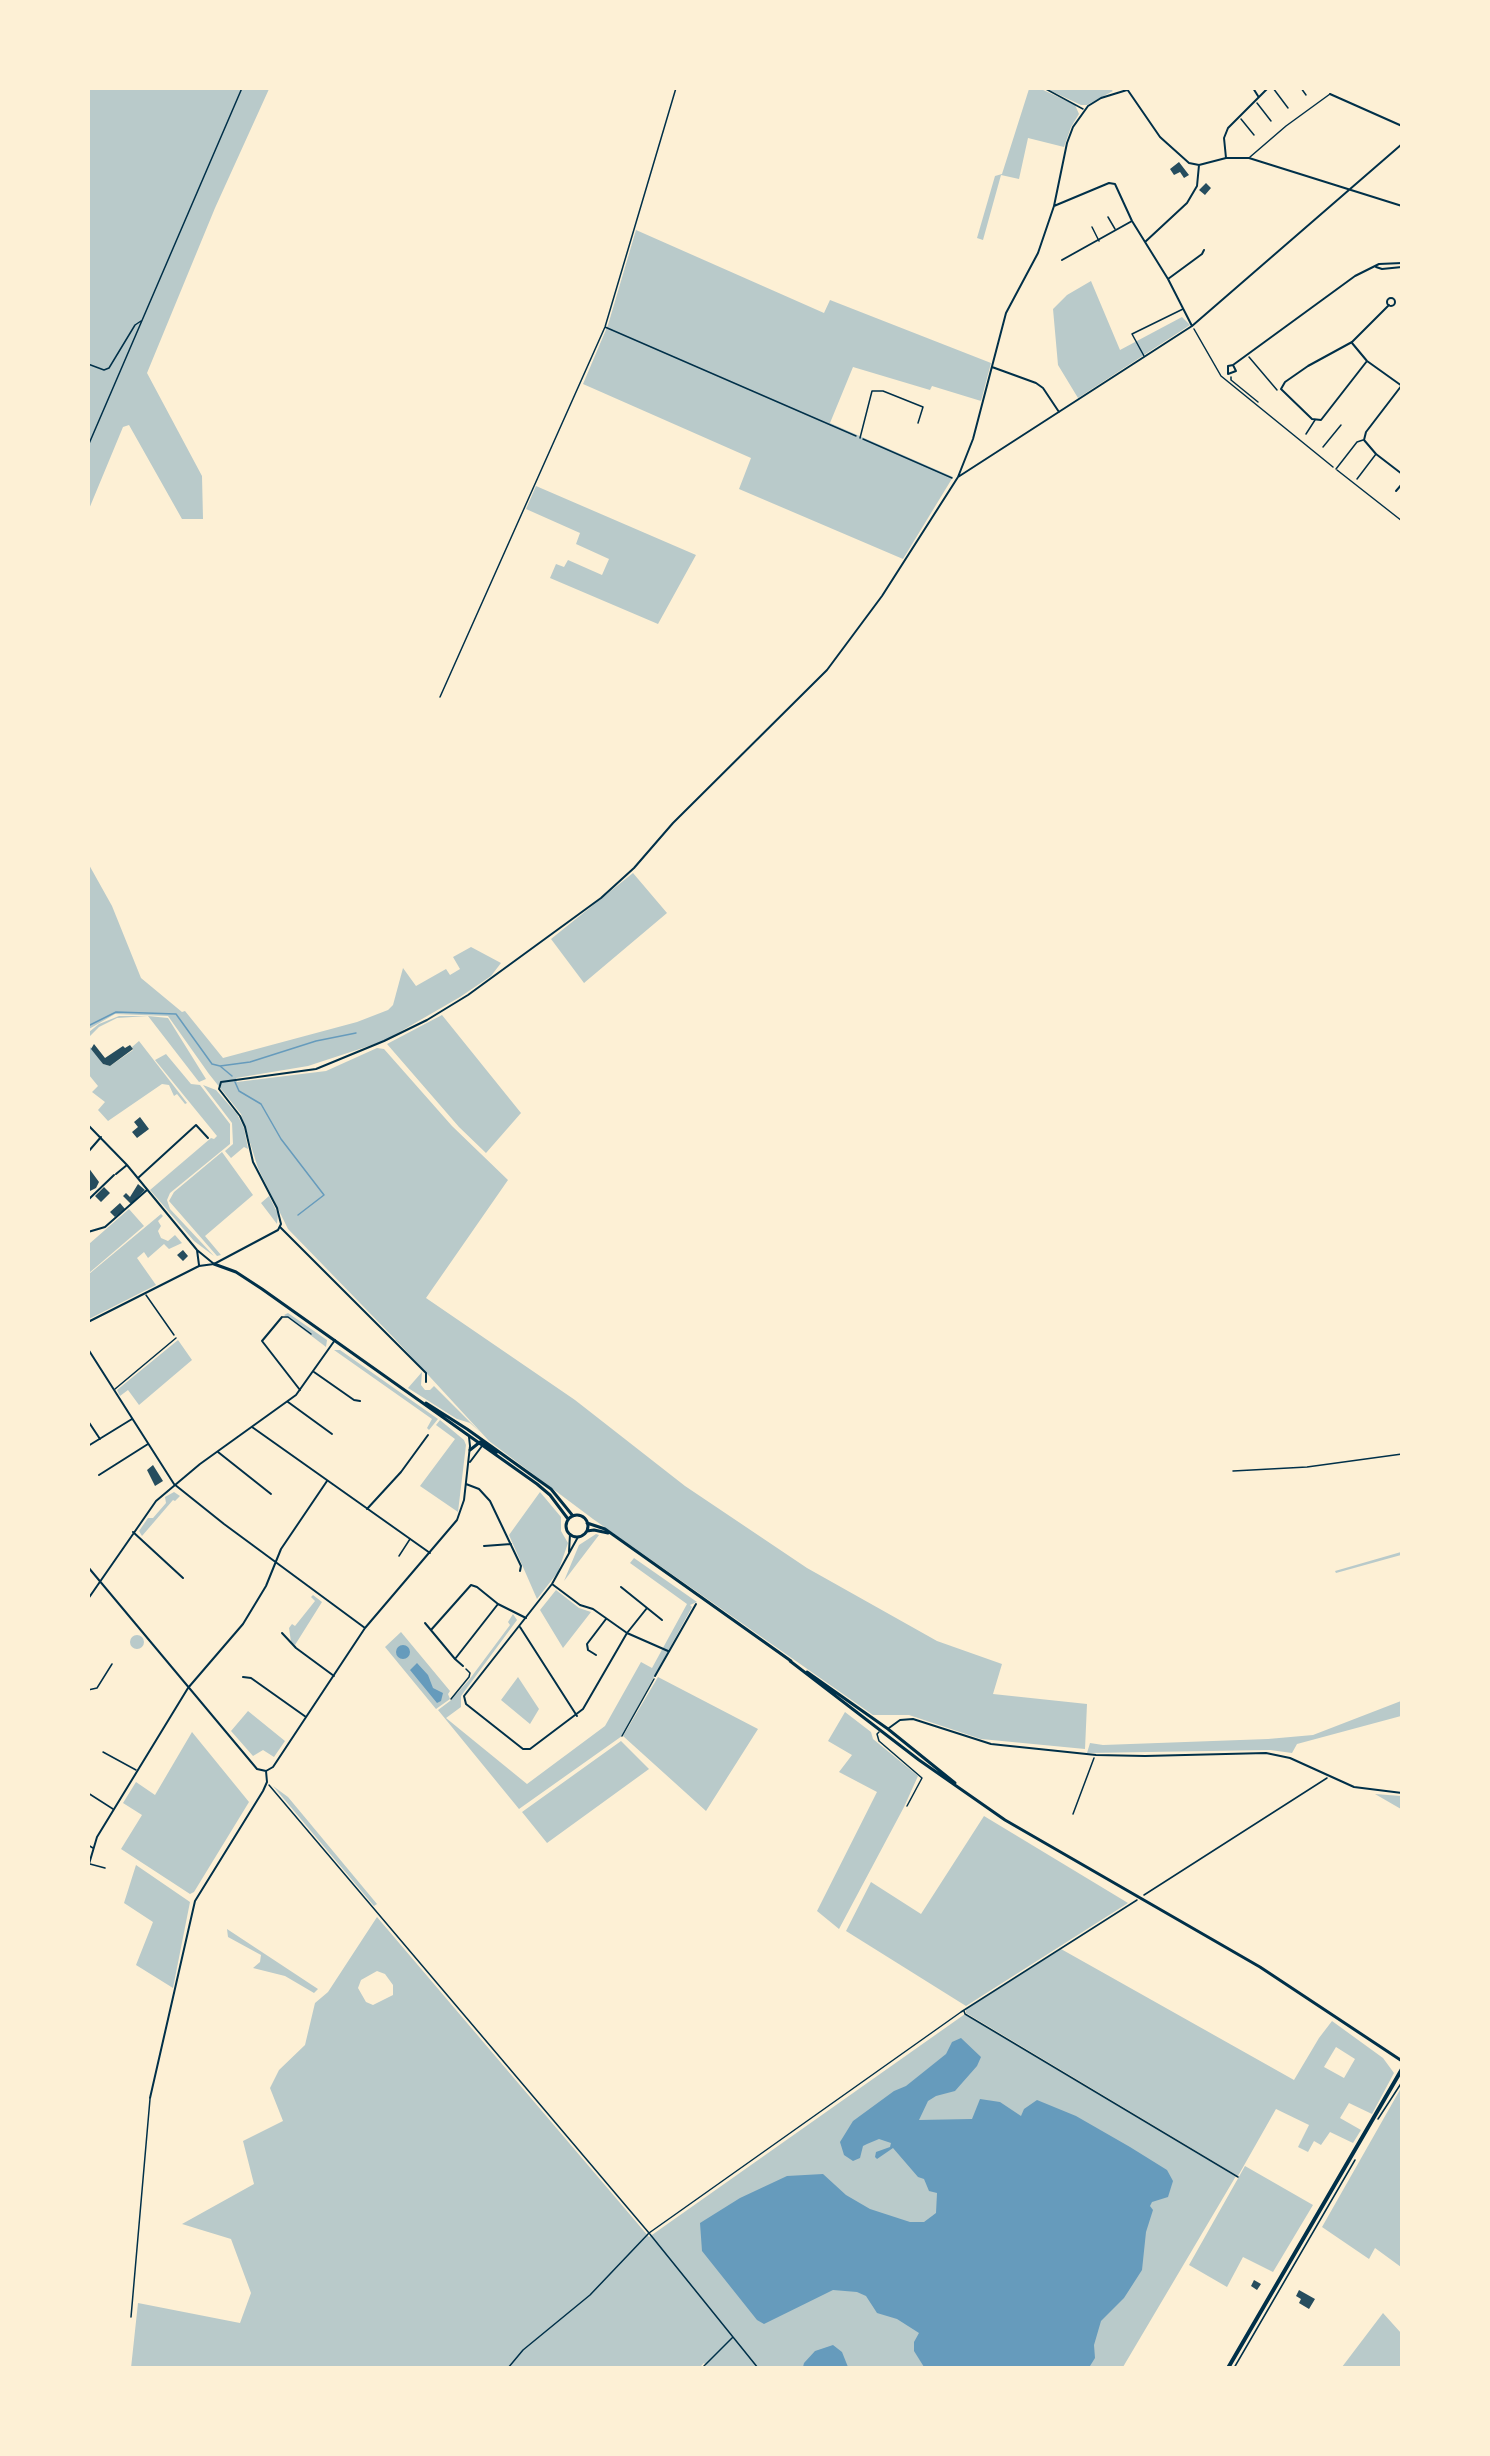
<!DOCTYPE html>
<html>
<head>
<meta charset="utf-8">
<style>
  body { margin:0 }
  #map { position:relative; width:1490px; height:2456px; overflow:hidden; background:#fdf0d5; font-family:Figtree,sans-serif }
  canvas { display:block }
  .frame { position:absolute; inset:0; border:90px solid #fdf0d5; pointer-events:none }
</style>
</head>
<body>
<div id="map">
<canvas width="1490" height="2456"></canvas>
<div class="frame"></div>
</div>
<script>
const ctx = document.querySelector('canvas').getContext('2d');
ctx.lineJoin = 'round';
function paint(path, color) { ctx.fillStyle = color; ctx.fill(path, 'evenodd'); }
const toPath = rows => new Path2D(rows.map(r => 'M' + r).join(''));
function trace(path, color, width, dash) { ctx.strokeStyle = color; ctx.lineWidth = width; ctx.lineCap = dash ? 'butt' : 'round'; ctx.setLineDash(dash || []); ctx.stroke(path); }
const green = toPath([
  [1109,88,1113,91,1087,105,1081,105,1047,89],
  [88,89,269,89,215,208,147,373,202,476,203,519,182,519,129,425,123,427,89,509],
  [1029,89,1041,89,1054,95,1075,105,1079,114,1071,127,1064,147,1028,138,1019,179,1001,175,983,240,977,238,995,176,1002,174],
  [636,230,824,313,830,300,991,363,981,401,932,386,930,390,853,367,830,423,953,477,903,559,739,489,751,458,583,384,608,325],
  [1091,281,1120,350,1182,317,1190,325,1078,398,1058,365,1053,309,1067,295],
  [536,486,696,555,658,624,550,578,556,564,564,567,568,560,602,575,609,559,576,544,580,533,526,509],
  [88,863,112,906,141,978,182,1012,185,1011,223,1058,357,1022,388,1010,393,1005,403,968,416,986,446,969,450,975,460,969,453,957,471,947,501,963,491,976,460,997,384,1041,308,1066,236,1078,237,1082,326,1071,377,1048,384,1049,452,1126,508,1180,426,1298,575,1400,685,1486,807,1568,937,1641,1002,1664,993,1694,1087,1704,1085,1749,981,1739,909,1715,873,1715,593,1519,489,1441,395,1339,288,1229,258,1168,241,1114,209,1074,168,1016,115,1014,89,1029],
  [633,873,667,913,584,983,551,939],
  [442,1015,521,1113,486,1153,459,1127,387,1044],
  [119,1016,148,1016,168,1018,206,1079,199,1082,148,1016,117,1018,99,1027,89,1037,89,1032,99,1024],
  [139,1041,187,1103,185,1104,177,1094,174,1096,169,1085,162,1084,108,1121,98,1110,105,1102,92,1092,98,1086,89,1075,89,1047,92,1048,103,1064,110,1066,133,1050,132,1047],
  [166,1054,191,1084,200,1085,230,1124,230,1144,170,1193,167,1200,170,1209,214,1256,194,1241,150,1190,211,1138,214,1139,217,1136,155,1060],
  [203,1085,216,1090,237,1114,244,1128,248,1149,244,1147,231,1158,225,1151,233,1144,232,1123],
  [222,1152,253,1195,205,1236,221,1255,217,1256,169,1201,174,1192],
  [269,1196,278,1214,277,1224,261,1203],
  [129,1209,144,1226,89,1273,89,1244],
  [161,1214,163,1216,158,1221,161,1226,158,1231,161,1238,168,1241,175,1235,182,1243,169,1249,164,1244,148,1258,144,1252,137,1258,156,1285,89,1319,89,1274],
  [288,1313,327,1340,326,1347,284,1315],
  [178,1340,192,1360,139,1405,128,1390,120,1396,117,1390],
  [334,1350,340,1350,438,1419,429,1430,427,1428,432,1419],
  [422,1372,421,1385,425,1390,430,1390,434,1386,480,1432,470,1423,457,1419,408,1388],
  [440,1420,464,1440,466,1445,458,1512,420,1486,455,1439,436,1425],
  [174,1492,180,1496,175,1501,173,1500,142,1536,139,1531,148,1518,153,1518,166,1503,165,1497],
  [540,1492,561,1517,561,1531,568,1543,558,1572,537,1599,509,1535],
  [596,1534,599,1535,564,1581,579,1545],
  [1401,1552,1401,1555,1336,1573,1335,1571],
  [634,1558,697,1602,690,1605,692,1607,622,1736,519,1809,438,1710,450,1701,469,1680,510,1625,508,1622,513,1614,517,1620,461,1696,461,1707,446,1718,527,1784,605,1726,641,1662,652,1668,687,1604,630,1563],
  [556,1590,579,1608,591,1612,563,1648,540,1610],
  [313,1595,322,1602,295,1645,291,1642,289,1628,292,1624,295,1626,315,1601,311,1597],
  [401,1632,450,1691,448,1694,450,1699,436,1709,385,1647],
  '130 1642a7 7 0 1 1 14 0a7 7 0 1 1-14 0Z',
  [518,1677,539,1709,530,1724,501,1700],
  [658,1677,758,1729,706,1811,623,1736],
  [1401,1701,1401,1716,1297,1744,1292,1753,1270,1750,1087,1753,1090,1743,1103,1745,1268,1739,1313,1735],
  [248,1711,285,1741,274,1757,263,1750,253,1756,231,1731],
  [845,1712,871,1732,873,1739,918,1776,904,1807,839,1929,817,1911,877,1792,839,1772,852,1755,828,1741],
  [192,1732,249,1802,194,1892,190,1894,121,1849,142,1815,123,1803,136,1782,155,1795],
  [621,1741,649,1769,547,1843,522,1812],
  [273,1786,288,1797,377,1904,374,1906],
  [1375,1794,1401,1796,1401,1809,1394,1805],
  [984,1816,1128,1903,966,2006,846,1931,871,1882,921,1914],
  [136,1865,190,1902,173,1988,136,1965,153,1922,124,1903],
  [377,1917,649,2237,965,2014,1236,2176,1123,2367,708,2368,704,2363,699,2368,131,2368,138,2303,240,2323,251,2293,231,2239,182,2224,254,2184,243,2141,283,2121,270,2088,279,2070,305,2045,315,2003,328,1992],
  [377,1971,385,1974,393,1985,393,1995,373,2005,366,2002,358,1988,361,1980],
  [227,1929,318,1989,314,1993,285,1976,253,1968,260,1962,261,1955,228,1937],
  [1061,1949,1294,2080,1319,2038,1332,2021,1383,2058,1394,2073,1372,2114,1349,2103,1340,2118,1361,2130,1353,2143,1330,2132,1321,2145,1314,2141,1308,2152,1298,2147,1309,2125,1276,2109,1238,2176,966,2013,966,2009],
  [1336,2047,1355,2059,1344,2078,1324,2067],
  [1401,2088,1401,2267,1375,2248,1369,2259,1322,2227],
  [1245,2166,1313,2205,1273,2272,1243,2257,1227,2287,1189,2265],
  [1383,2313,1401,2333,1401,2367,1342,2367]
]);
const water = toPath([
  '396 1652a7 7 0 1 1 14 0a7 7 0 1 1-14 0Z',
  [417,1663,428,1675,433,1688,443,1693,441,1701,437,1703,410,1670],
  [961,2038,981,2057,977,2066,955,2091,936,2096,928,2101,919,2120,972,2119,980,2099,1000,2102,1021,2116,1024,2109,1037,2100,1076,2116,1130,2147,1167,2170,1173,2181,1168,2197,1152,2202,1150,2206,1153,2210,1146,2232,1142,2270,1124,2298,1101,2321,1094,2345,1095,2358,1090,2366,924,2367,914,2351,914,2342,919,2333,897,2319,877,2313,866,2296,857,2292,833,2290,764,2324,757,2320,702,2251,700,2223,740,2198,787,2176,823,2174,846,2195,870,2209,910,2222,924,2222,936,2213,937,2193,929,2191,924,2179,918,2177,893,2148,877,2159,875,2157,876,2152,890,2147,891,2143,879,2139,867,2144,863,2146,860,2158,853,2161,844,2155,840,2142,853,2121,894,2091,906,2086,946,2054,952,2042],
  [833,2345,842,2352,848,2367,803,2367,804,2363,815,2351]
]);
const stream = toPath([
  [88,1026,116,1012,176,1014,212,1064,220,1066,232,1076],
  [220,1066,250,1062,316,1041,356,1033],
  [235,1082,239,1091,261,1104,281,1139,324,1195,298,1215]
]);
const building = toPath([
  [1179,162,1189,175,1184,178,1180,172,1174,175,1170,169],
  [1206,183,1211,188,1205,195,1199,190],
  [94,1044,105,1058,123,1046,125,1048,130,1045,133,1049,110,1066,103,1064,91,1049],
  [140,1117,149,1129,137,1138,132,1132,138,1127,134,1122],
  [88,1167,99,1182,96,1188,90,1191],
  [138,1184,145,1190,131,1204,123,1196,126,1193,130,1197],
  [104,1187,110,1193,101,1202,95,1196],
  [120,1203,125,1209,115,1217,110,1212],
  [183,1250,188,1256,183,1261,177,1255],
  [153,1465,163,1481,155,1486,147,1470],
  [1254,2280,1261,2284,1257,2290,1251,2286],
  [1299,2290,1315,2299,1309,2309,1299,2303,1301,2299,1296,2296]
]);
const path = toPath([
  [1044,88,1083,109],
  [1273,88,1288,108],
  [1301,88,1306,95],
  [1257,103,1271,121],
  [1241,119,1254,135],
  [605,327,856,436],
  [1194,329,1221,376,1333,467],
  [1249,357,1277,390],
  [88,364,104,370,109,368,135,325,141,321],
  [1231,377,1231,380,1258,402],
  [863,439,952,478],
  [88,446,242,88],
  [1323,447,1341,425],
  [1337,470,1402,521],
  [440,697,605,327,676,88],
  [146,1295,174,1335],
  [1233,1471,1307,1467,1402,1454],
  [451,1699,469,1677,470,1673,466,1669],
  [622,1736,654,1679],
  [269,1785,649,2233,758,2368],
  [1073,1814,1094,1758],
  [1144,1895,1327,1778],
  [964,2011,965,2014,1238,2177],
  [1378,2119,1402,2082],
  [508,2368,523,2350,590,2295,649,2233,961,2012,1137,1900],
  [702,2368,732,2338],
  [1234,2368,1355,2160]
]);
const service = toPath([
  [1250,157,1286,126,1330,94],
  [1108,217,1115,229],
  [1092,227,1099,241],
  [1144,356,1132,334,1183,309],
  [1306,434,1315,420],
  [860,438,872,391,883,391,923,407,918,423],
  [1336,469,1357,442,1363,440],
  [1357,479,1376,454],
  [283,1317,288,1317,311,1334],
  [115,1389,176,1338],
  [399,1556,410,1539],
  [88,1690,97,1688,112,1664],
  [879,1732,877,1734,879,1741,922,1778,907,1806],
  [103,1752,136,1770],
  [88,1793,113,1809],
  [88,1845,93,1848],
  [90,1864,105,1868],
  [131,2317,150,2099]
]);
const pedestrian = toPath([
  [88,1200,114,1175]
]);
const minor = toPath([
  [1253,88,1258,96],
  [1127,89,1160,137,1189,163,1199,165,1226,158,1249,158,1402,206],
  [1330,94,1402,126],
  [1226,158,1224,138,1228,128,1268,88],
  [1054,206,1109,183,1115,184,1132,221,1168,279,1192,326],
  [1145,242,1187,203,1197,186,1199,165],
  [1062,260,1132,221],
  [1376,267,1382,269,1402,267],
  [1168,279,1202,254,1204,250],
  '1387 302a4 4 0 1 1 8 0a4 4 0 1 1-8 0Z',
  [1352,343,1367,361,1402,386],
  [1367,361,1321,420,1312,419,1281,389,1285,382,1308,366,1352,342,1389,305],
  [1233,365,1236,371,1228,374,1228,366,1233,365,1355,276,1379,264,1402,263],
  [992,367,1036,383,1043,388,1059,412],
  [1402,385,1366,432,1364,440,1376,454,1402,474],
  [958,477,973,439,1006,313,1038,253,1054,206,1067,143,1073,127,1088,106,1101,98,1127,90],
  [1396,491,1402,484],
  [88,1125,127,1165,197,1250,214,1264],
  [88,1152,101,1137],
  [116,1174,127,1165],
  [138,1178,196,1125,208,1138],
  [280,1227,426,1373,426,1382],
  [88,1232,105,1227,147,1190],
  [197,1250,199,1265],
  [214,1264,278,1230,281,1224,277,1208,253,1162,245,1127,240,1116,219,1089,221,1082,316,1069,384,1041,427,1020,468,995,601,898,634,868,673,823,827,670,882,596,958,477,1192,326,1402,144],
  [282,1317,262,1341,300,1390],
  [88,1322,199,1266,214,1264],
  [88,1349,174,1484,224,1524,365,1628],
  [314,1372,354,1400,360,1401],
  [288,1402,332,1434],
  [88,1421,100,1439],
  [252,1427,430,1553],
  [88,1446,132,1419],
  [218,1452,271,1494],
  [470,1462,482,1446],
  [99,1475,148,1444],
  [466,1484,479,1489,490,1501,521,1566,520,1571],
  [367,1509,401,1472,428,1435],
  [133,1532,183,1578],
  [578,1537,552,1584,464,1696,466,1704,523,1749,530,1749,583,1709,627,1633,647,1608],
  [484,1546,511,1544],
  [569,1552,570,1534],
  [88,1567,257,1769,266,1771],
  [552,1584,580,1605,593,1609,627,1633,668,1651],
  [621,1587,662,1620],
  [88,1599,156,1501,200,1464,296,1395,335,1340],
  [498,1604,526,1618],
  [425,1623,455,1659,498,1604,477,1587,471,1585,431,1630],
  [520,1627,577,1716],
  [282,1633,296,1648,334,1676],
  [596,1655,588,1650,587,1644,606,1619],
  [455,1659,463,1666],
  [655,1676,696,1604],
  [243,1677,251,1678,306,1717],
  [889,1728,900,1720,913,1719,991,1744,1096,1755,1145,1756,1266,1753,1290,1758,1354,1787,1402,1793],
  [266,1771,273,1767,365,1628,457,1520,464,1500,470,1446,469,1437],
  [89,1864,97,1837,188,1688,243,1624,266,1586,281,1549,327,1481],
  [150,2098,195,1901,263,1791,267,1782,266,1771]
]);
const tertiary = toPath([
  [214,1264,236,1272,262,1289,537,1484,550,1495,568,1519],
  [426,1403,467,1429,551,1489,573,1516],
  [470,1450,480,1442,497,1452],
  '566 1526a11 11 0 1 1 22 0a11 11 0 1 1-22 0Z',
  [587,1523,605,1529,791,1661],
  [587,1531,594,1530,608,1533],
  [790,1661,919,1760,1005,1820,1260,1967,1402,2061],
  [807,1672,888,1729,955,1783]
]);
const primary = toPath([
  [1228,2368,1402,2069]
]);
paint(green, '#b9caca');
paint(water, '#669bbc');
trace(stream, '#669bbc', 1.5);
paint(building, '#264d5e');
trace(path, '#003049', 1.5);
trace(service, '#003049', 1.5);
trace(pedestrian, '#003049', 2);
trace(minor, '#003049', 2);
trace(tertiary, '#003049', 3);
trace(primary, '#003049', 4);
</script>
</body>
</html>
